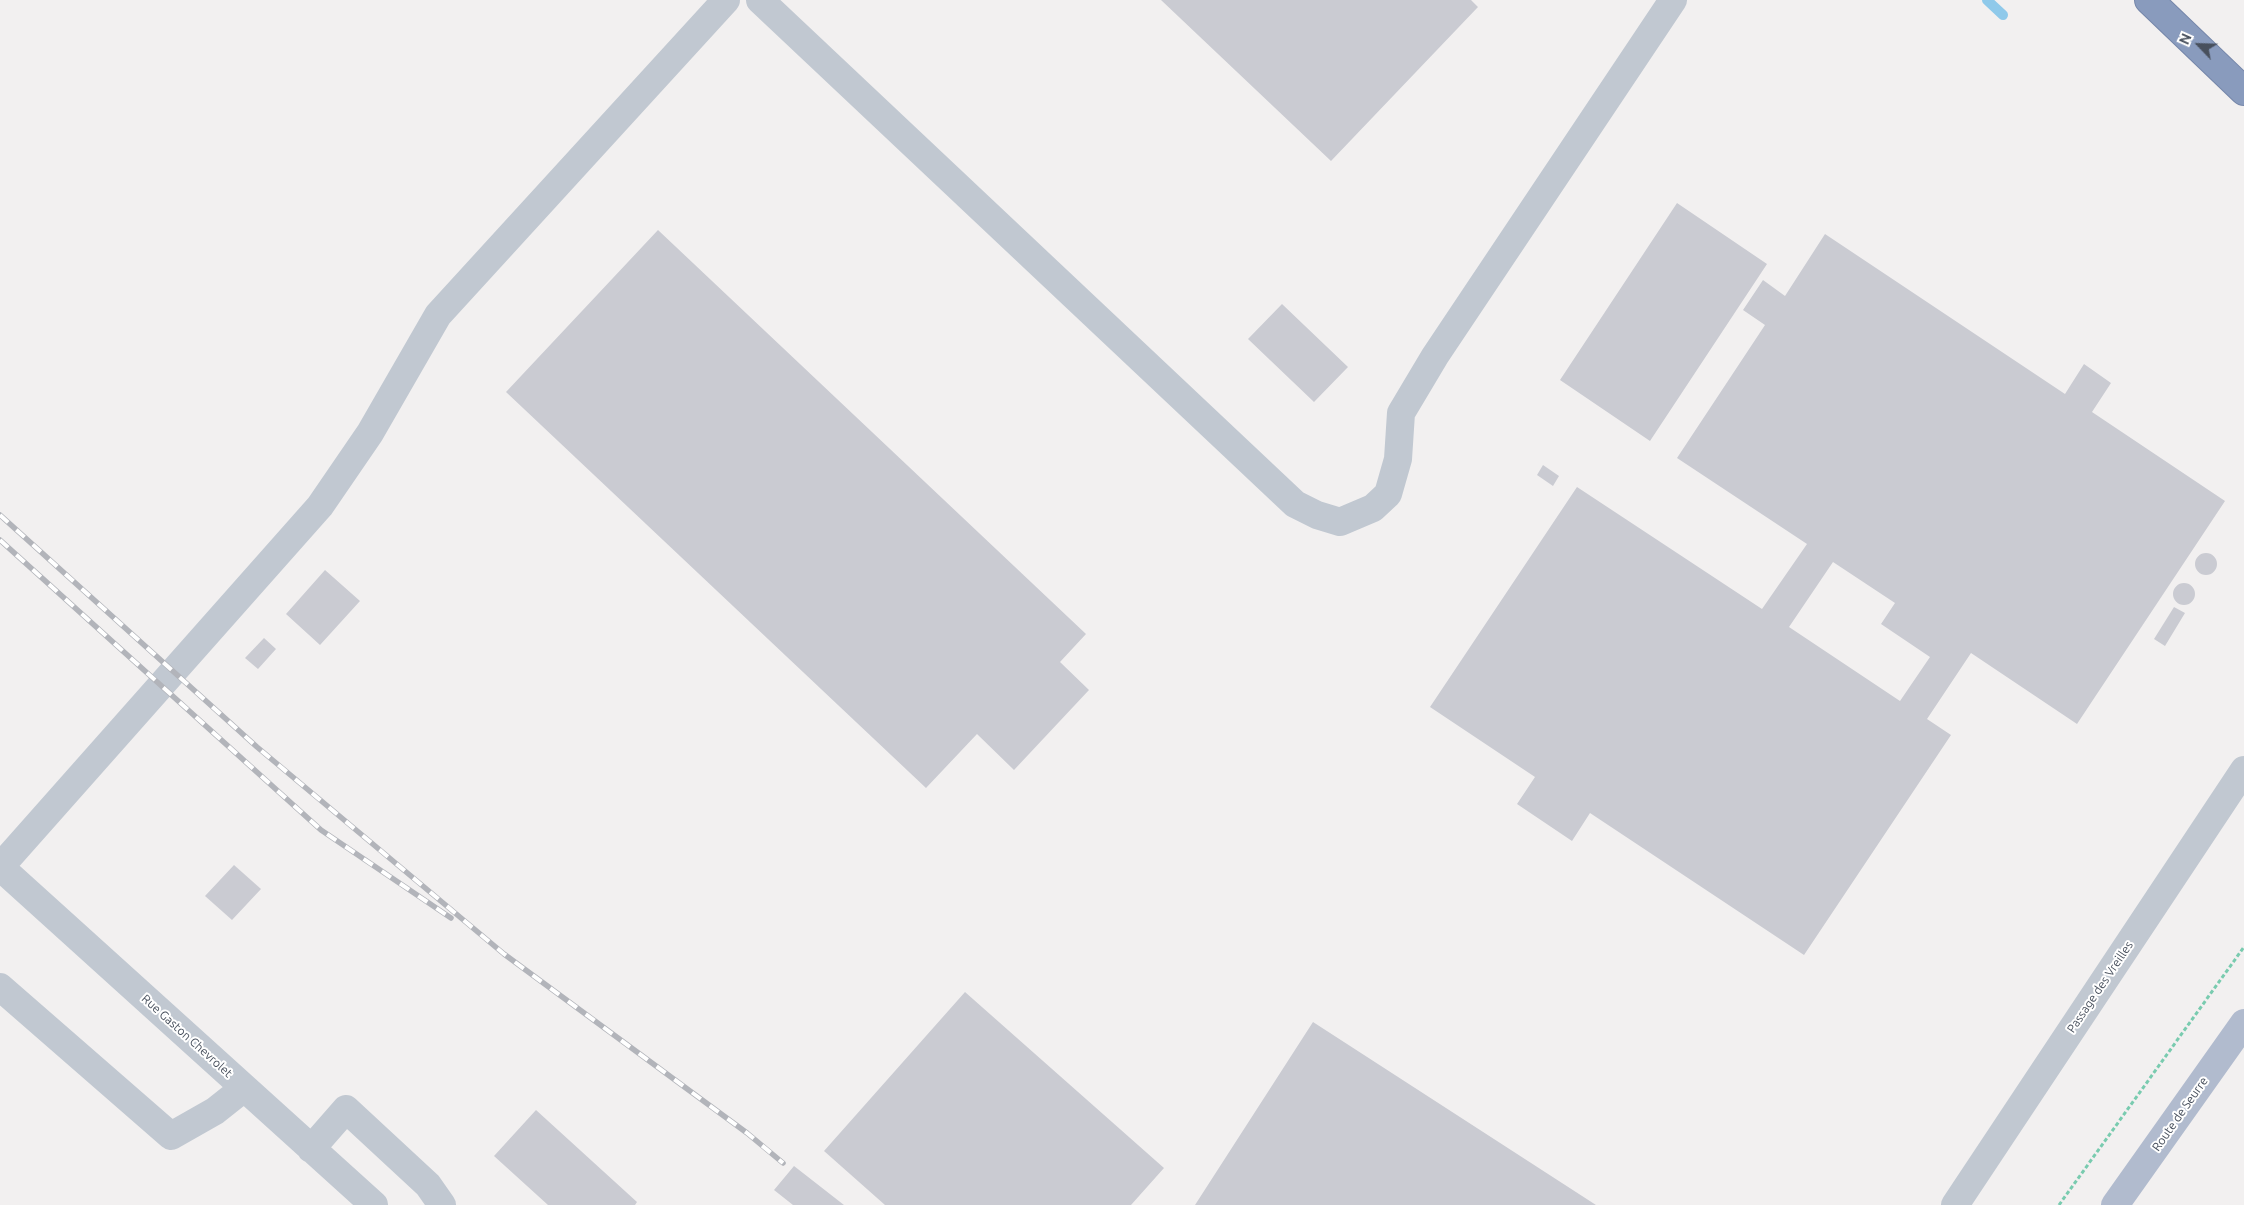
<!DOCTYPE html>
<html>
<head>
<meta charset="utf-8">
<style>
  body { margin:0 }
  #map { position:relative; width:2244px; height:1205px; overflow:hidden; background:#f2f0f0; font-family:Ubuntu,sans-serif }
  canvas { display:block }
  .north { position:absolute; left:2174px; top:20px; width:50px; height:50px; -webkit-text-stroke:4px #fff; paint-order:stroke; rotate:294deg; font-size:14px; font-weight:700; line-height:20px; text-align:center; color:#48505d }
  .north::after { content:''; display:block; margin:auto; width:18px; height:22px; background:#48505d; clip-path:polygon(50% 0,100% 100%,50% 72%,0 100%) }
</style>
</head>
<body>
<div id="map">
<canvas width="2244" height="1205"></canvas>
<div class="north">N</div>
</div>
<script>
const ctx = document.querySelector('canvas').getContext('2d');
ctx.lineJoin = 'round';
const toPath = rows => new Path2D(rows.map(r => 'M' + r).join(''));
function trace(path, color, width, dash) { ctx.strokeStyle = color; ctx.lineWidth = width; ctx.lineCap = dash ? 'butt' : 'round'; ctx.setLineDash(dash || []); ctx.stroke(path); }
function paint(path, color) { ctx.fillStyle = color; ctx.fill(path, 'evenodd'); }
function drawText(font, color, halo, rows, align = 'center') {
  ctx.font = font + ' Ubuntu,sans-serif'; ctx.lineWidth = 4; ctx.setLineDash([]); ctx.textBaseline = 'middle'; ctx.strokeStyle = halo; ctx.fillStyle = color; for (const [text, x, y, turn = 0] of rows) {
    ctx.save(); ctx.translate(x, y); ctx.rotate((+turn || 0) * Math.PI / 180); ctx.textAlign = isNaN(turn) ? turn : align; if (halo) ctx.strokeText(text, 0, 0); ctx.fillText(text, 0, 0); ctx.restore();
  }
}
const stream = toPath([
  [1987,0,2003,15]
]);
const building = toPath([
  [1161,0,1471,0,1478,7,1331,161],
  [1677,203,1767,264,1650,441,1560,380],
  [658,230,1086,634,1060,662,1089,690,1014,770,977,734,926,788,506,392],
  [1825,234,2065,394,2084,364,2111,383,2092,412,2225,501,2077,724,1971,653,1927,719,1951,735,1804,955,1590,813,1572,841,1517,804,1535,777,1430,707,1577,487,1762,609,1807,544,1677,458,1765,325,1743,310,1763,280,1785,296],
  [1833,562,1895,603,1881,624,1930,657,1900,701,1789,627],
  [1282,304,1348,367,1314,402,1248,339],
  [1543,465,1559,476,1553,486,1537,475],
  '2195 564a11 11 0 1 1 22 0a11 11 0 1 1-22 0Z',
  [325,570,360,601,320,645,286,614],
  '2173 594a11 11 0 1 1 22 0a11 11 0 1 1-22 0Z',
  [2174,607,2185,613,2165,646,2154,639],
  [264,638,276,649,258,669,245,658],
  [234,865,261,889,232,920,205,896],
  [965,992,1164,1168,1131,1205,885,1205,824,1151],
  [1313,1022,1596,1205,1195,1205],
  [536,1110,637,1202,635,1205,548,1205,494,1156],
  [794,1166,844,1205,793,1205,774,1190]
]);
const path = toPath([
  [2059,1205,2244,947]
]);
const minor = toPath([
  [760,0,1295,504,1317,515,1340,522,1373,508,1388,494,1398,459,1401,413,1435,356,1673,0],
  [0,867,320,506,370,433,438,315,726,0],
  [0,867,374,1205],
  [0,987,171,1136,215,1111,244,1088],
  [311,1149,346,1109,428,1185,442,1205],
  [1955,1205,2244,770]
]);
const major = toPath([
  [2115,1205,2244,1023]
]);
const highway = toPath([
  [2149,0,2244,91]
]);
const rail = toPath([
  [0,515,257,747,504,954,747,1133,783,1163],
  [0,540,321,830,451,918]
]);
const streetNames = [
  ["Passage des Vreilles",2100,987,-56],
  ["Rue Gaston Chevrolet",187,1036,42],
  ["Route de Seurre",2180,1114,-55]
];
trace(stream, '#8fc9ea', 10);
paint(building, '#cacbd2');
trace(highway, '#7586a9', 30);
trace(path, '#79cbaf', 3, [4, 2.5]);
trace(minor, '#c1c8d1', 28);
trace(major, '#b1bbce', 28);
trace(highway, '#899bbd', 28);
trace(rail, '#b2b4ba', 5.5);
trace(rail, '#fff', 4, [11]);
drawText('12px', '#48505d', '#fff', streetNames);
</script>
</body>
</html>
